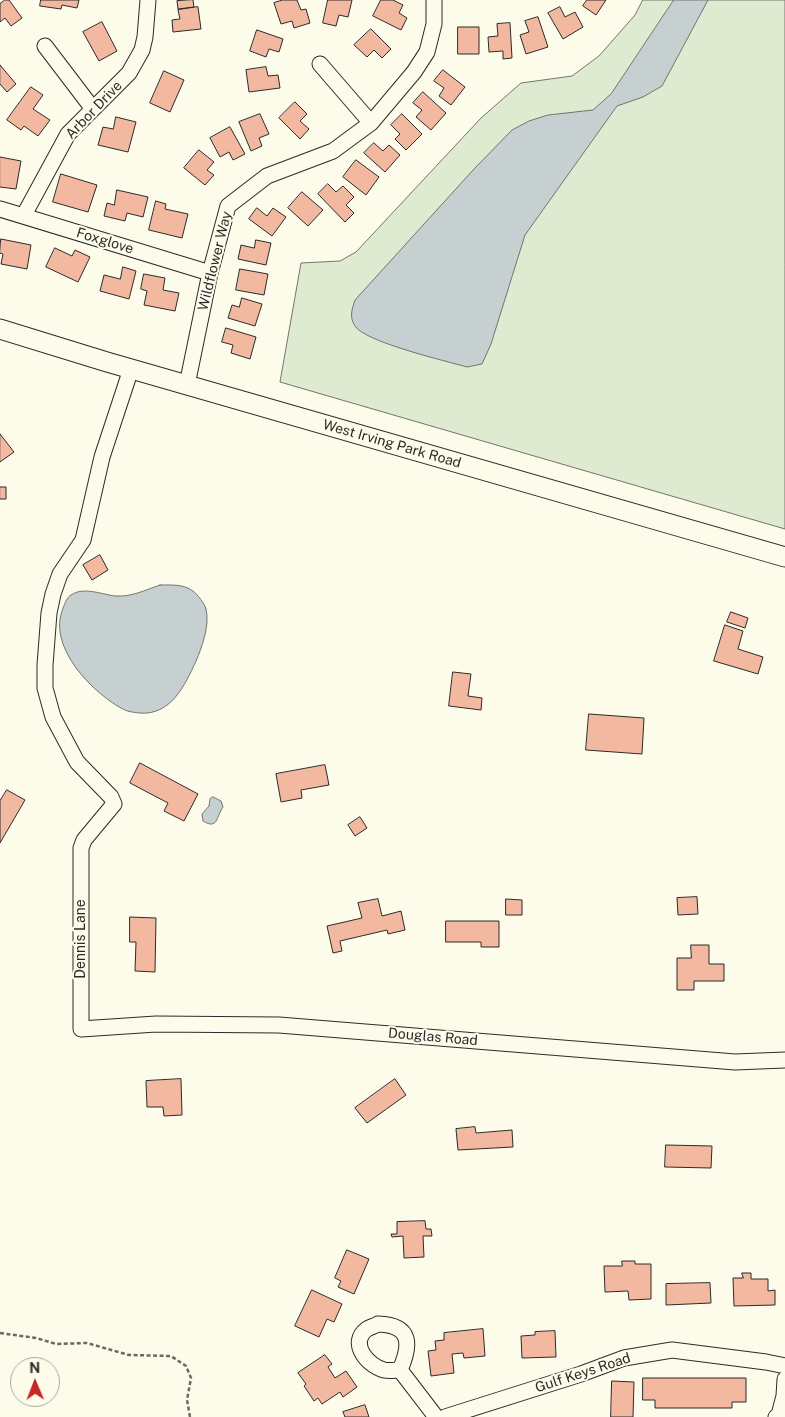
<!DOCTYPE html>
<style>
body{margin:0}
#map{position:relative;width:785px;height:1417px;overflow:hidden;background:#fdfbea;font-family:"Public Sans",sans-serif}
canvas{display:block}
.north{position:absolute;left:10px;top:1357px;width:50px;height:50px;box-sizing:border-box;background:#fdfbea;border:1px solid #a9a89e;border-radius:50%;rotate:359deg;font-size:14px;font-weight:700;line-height:20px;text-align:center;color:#2b2b2b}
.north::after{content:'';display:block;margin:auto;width:18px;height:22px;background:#c62828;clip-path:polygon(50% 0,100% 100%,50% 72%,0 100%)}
</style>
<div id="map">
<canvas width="785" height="1417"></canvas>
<div class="north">N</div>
</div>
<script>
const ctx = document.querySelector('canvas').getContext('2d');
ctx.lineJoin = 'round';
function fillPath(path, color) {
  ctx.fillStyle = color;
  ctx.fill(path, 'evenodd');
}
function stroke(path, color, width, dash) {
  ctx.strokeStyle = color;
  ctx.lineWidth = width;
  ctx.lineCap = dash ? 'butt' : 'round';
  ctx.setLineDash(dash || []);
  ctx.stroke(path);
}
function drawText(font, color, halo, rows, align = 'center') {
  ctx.font = font + ' "Public Sans",sans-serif';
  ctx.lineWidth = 4;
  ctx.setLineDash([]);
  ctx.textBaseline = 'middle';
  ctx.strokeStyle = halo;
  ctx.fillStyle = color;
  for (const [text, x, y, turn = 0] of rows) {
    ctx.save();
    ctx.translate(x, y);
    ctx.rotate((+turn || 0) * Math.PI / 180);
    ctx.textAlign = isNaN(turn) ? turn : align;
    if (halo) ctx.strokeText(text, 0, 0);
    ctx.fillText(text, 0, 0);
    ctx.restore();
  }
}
const green = new Path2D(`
 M643 0H785V529L280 382 301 263 340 261 356 252 481 118 521 83 572 76 599 56 635 15Z`);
const water = new Path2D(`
 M674 0H708L662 86 643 97 617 106 525 235 491 344 482 364 467 367C446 361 365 342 355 326 349 317 352 309 355 300L474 169 512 130 529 121 548 115 593 110 611 94Z
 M160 585C172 585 183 584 193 591 197 594 205 604 206 609 210 625 202 647 196 661 185 685 171 716 139 713 133 712 127 712 121 708 92 692 49 648 62 611 64 606 66 598 71 595 84 586 103 595 116 596 132 597 145 590 160 585Z
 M213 797 221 801 223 807C216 817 218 830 203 821L202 814 209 806 210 799Z`);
const building = new Path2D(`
 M5 0H9L22 18 11 26 5 18 0 22V4Z
 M41 0H79L77 8 62 5 61 9 40 6Z
 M193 0 194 7 178 9 177 1Z
 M283 0H297L301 10 306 9 310 23 294 28 292 21 281 24 274 3Z
 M328 0H352L348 17 339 15 336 26 323 23Z
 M381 0H393L403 5 399 13 407 18 401 30 373 16Z
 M587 0H606L596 15 583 6Z
 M198 7 201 29 173 32 172 20 180 19 178 10Z
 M560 7 565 17 575 12 583 27 563 39 548 13Z
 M538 17 548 47 526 54 520 35 529 32 525 21Z
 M102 22 117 51 99 61 83 32Z
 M510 23 512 58 503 59V51L489 52 488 37 498 36 497 24Z
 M458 27H479V54H458Z
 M371 29 391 49 382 58 374 50 367 57 354 45Z
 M257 30 283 39 279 52 269 49 266 57 250 51Z
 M0 65 16 84 7 92 0 84Z
 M266 67 268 76 278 75 280 88 249 92 246 70Z
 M443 70 465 87 451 105 439 96 444 88 434 81Z
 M164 71 184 80 170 112 150 103Z
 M31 87 43 95 33 109 50 120 38 136 24 126 21 130 7 120Z
 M423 92 446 113 431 130 416 117 422 110 413 103Z
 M295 102 307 114 300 121 309 129 300 139 279 118Z
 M260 114 269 134 259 138 262 146 251 151 239 122Z
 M402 114 422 134 406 150 395 139 400 134 391 125Z
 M116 117 136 122 128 152 98 145 103 127 113 129Z
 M230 127 245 154 233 160 229 152 220 157 210 138Z
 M374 143 383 151 389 145 400 155 385 172 364 153Z
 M199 150 214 162 207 170 214 175 205 185 184 168Z
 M0 157 21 161 16 189 0 187Z
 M356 160 379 177 366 195 343 177Z
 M61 174 97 185 88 212 53 202Z
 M328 184 336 192 343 186 354 197 346 205 354 213 345 222 318 194Z
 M117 190 148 197 143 217 127 213 125 221 104 216 107 203 114 205Z
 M302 192 323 210 308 226 288 208Z
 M156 201 166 204 165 209 188 214 182 238 149 230Z
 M257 208 267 216 273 208 286 217 272 236 249 219Z
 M1 239 31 245 27 269 1 264 3 254 0 253Z
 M256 240 271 243 266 265 238 259 241 245 254 248Z
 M55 248 72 256 75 250 90 257 78 282 46 267Z
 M123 267 136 271 129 299 100 291 104 275 120 279Z
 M240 269 268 274 264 295 236 290Z
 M144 274 165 278 163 290 179 293 175 311 144 305 147 291 141 289Z
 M242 298 262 304 255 326 228 318 232 305 239 307Z
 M226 328 256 337 250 359 231 353 233 345 222 342Z
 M0 434 14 452 0 462Z
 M0 487H6V499H0Z
 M100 555 108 570 92 580 83 565Z
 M731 612 748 618 745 628 727 622Z
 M725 625 743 631 738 649 763 657 758 674 714 661Z
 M453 672 471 674 468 696 482 698 481 710 449 706Z
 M589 714 644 718 642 754 586 750Z
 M140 763 198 794 184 821 164 811 168 803 130 783Z
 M325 765 329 785 301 790 302 798 281 802 276 774Z
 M7 790 25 800 0 843V801Z
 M360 817 367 828 355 836 348 825Z
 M697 897 698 914 678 915 677 898Z
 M378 899 382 916 401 911 405 930 388 934 387 930 340 941 342 951 333 953 327 926 362 918 358 903Z
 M506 899 522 900V915H506Z
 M130 917 156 918 155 972 135 971 136 942H130Z
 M446 921H499V947H481V942H446Z
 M691 945H709V964H724V981H694V990H677V958H691Z
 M181 1079 182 1115 164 1116 163 1107H147L146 1081Z
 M395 1079 406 1095 367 1123 355 1108Z
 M475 1127 476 1133 512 1130 513 1147 458 1150 456 1129Z
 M666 1145 712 1146 711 1168 665 1167Z
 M425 1221 426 1229H431L432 1236H423L424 1257 404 1258 403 1236 392 1237 391 1234H397V1222Z
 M347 1250 369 1259 354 1294 338 1287 341 1281 335 1278Z
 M622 1261H635V1264H651V1299L629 1300 628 1291 605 1292 604 1266H622Z
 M742 1273H751V1279H768V1291L775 1290V1305L734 1306 733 1278H743Z
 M710 1283 711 1303 666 1305V1284Z
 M312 1290 342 1304 334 1322 327 1319 319 1337 295 1326Z
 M483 1329 485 1356 464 1358 463 1353 452 1354 454 1373 431 1376 428 1351 436 1350 435 1341 444 1340V1333Z
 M555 1331 556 1357 522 1358 521 1336 535 1335V1332Z
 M325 1355 332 1364 328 1367 335 1378 346 1371 357 1387 343 1397 340 1392 322 1404 318 1398 314 1401 304 1386 306 1384 298 1373Z
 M643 1378H746V1402H732V1408H655V1400H643Z
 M612 1381 634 1382 633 1417H611Z
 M365 1405 369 1417H345L343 1412Z`);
const path = new Path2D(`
 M0 1333 36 1338 56 1344 87 1343 129 1355 171 1356 186 1366 191 1378 187 1400 190 1417`);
const minor = new Path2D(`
 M45 46 93 109
 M320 64 371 123
 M0 209 210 273
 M24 215 68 134 129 73 142 50 145 37 148 0
 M131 369 102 457 83 540 60 574 53 594 49 613 45 665V688L53 717 77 762 111 797 114 804 84 840 81 848V1029L156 1024 279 1025 735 1062 785 1060
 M187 385 210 273 228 206 267 176 333 151 371 123 414 72 427 52 434 24V0
 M378 1324C412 1325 411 1345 400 1370 395 1370 389 1371 384 1370 368 1366 348 1343 367 1329 370 1327 375 1326 378 1324Z
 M400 1370 436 1417
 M445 1417 581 1374 624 1358 672 1350 766 1362 785 1366
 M776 1417 779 1415 784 1396 785 1379`);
const major = new Path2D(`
 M0 329 107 362 785 557`);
const streetNames = [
 ["Arbor Drive",94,110,-46],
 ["Foxglove",105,241,17],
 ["Wildflower Way",215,261,-76],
 ["West Irving Park Road",392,444,16],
 ["Dennis Lane",81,939,-90],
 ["Douglas Road",433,1037,5],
 ["Gulf Keys Road",583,1373,-18]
];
fillPath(green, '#deebd1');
stroke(green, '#74746e', 1);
fillPath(water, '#c7d0d0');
stroke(water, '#74746e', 1);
fillPath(building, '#f2b8a0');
stroke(building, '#2b2b2b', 1);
stroke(minor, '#2b2b2b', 17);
stroke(major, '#2b2b2b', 21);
stroke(path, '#6a6964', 2.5, [4, 2.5]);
stroke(minor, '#fdfbea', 15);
stroke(major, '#fdfbea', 19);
drawText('14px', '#2b2b2b', '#fdfbea', streetNames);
</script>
